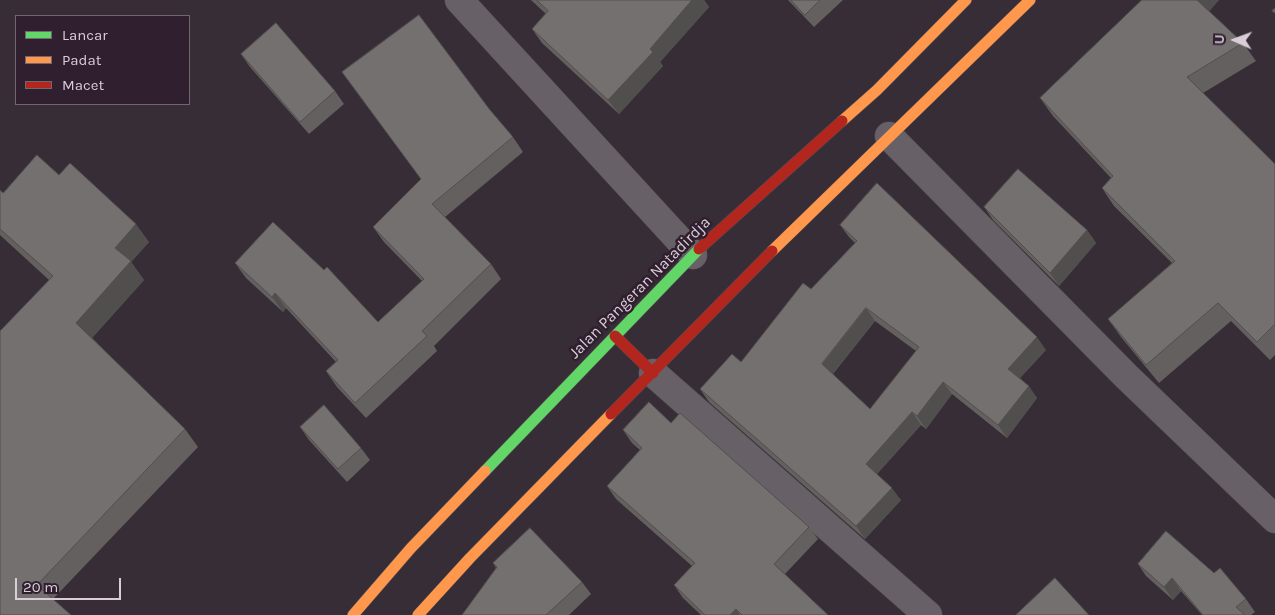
<!DOCTYPE html>
<style>
body{margin:0}
#map{position:relative;width:1275px;height:615px;overflow:hidden;background:#362d36;font-family:Karla,sans-serif}
canvas{display:block}
.legend{position:absolute;left:15px;top:15px;width:175px;height:90px;box-sizing:border-box;background:#301f2f;border:1px solid #746573;margin:0;padding:6px 9px;list-style:none;font-size:15px;color:#d9ced8}
.legend li{display:flex;align-items:center;gap:10px;height:25px}
.legend b{width:25px;border:1px solid #746573}
.north{position:absolute;left:1210px;top:15px;width:50px;height:50px;-webkit-text-stroke:4px #301f2f;paint-order:stroke;rotate:272deg;font-size:14px;font-weight:700;line-height:20px;text-align:center;color:#d9ced8}
.north::after{content:'';display:block;margin:auto;width:18px;height:22px;background:#d9ced8;clip-path:polygon(50% 0,100% 100%,50% 72%,0 100%)}
.scale{position:absolute;left:15px;top:578px;width:106px;height:22px;box-sizing:border-box;border:2px solid #d9ced8;border-top:0;padding-left:6px;font-size:15px;line-height:18px;white-space:nowrap;color:#d9ced8;-webkit-text-stroke:4px #301f2f;paint-order:stroke}
</style>
<div id="map">
<canvas width="1275" height="615"></canvas>
<ul class="legend">
<li><b style="height:6px;background:#63d668"></b>Lancar</li>
<li><b style="height:6px;background:#ff974d"></b>Padat</li>
<li><b style="height:6px;background:#b3261e"></b>Macet</li>
</ul>
<div class="north">U</div>
<div class="scale">20 m</div>
</div>
<script>
const ctx = document.querySelector('canvas').getContext('2d');
ctx.lineJoin = 'round';
function stroke(path, color, width, dash) {
  ctx.strokeStyle = color;
  ctx.lineWidth = width;
  ctx.lineCap = dash ? 'butt' : 'round';
  ctx.setLineDash(dash || []);
  ctx.stroke(path);
}
function fillPath(path, color) {
  ctx.fillStyle = color;
  ctx.fill(path, 'evenodd');
}
function drawText(font, color, halo, rows, align = 'center') {
  ctx.font = font + ' Karla,sans-serif';
  ctx.lineWidth = 5;
  ctx.setLineDash([]);
  ctx.textBaseline = 'middle';
  ctx.strokeStyle = halo;
  ctx.fillStyle = color;
  for (const [text, x, y, turn = 0] of rows) {
    ctx.save();
    ctx.translate(x, y);
    ctx.rotate((+turn || 0) * Math.PI / 180);
    ctx.textAlign = isNaN(turn) ? turn : align;
    if (halo) ctx.strokeText(text, 0, 0);
    ctx.fillText(text, 0, 0);
    ctx.restore();
  }
}
const street = new Path2D(`
 M459 0 693 255
 M889 136 1126 376 1275 519
 M653 373 928 615`);
const fast = new Path2D(`
 M485 471 699 249`);
const slow = new Path2D(`
 M842 121 877 90 966 0
 M772 251 1030 0
 M353 615 411 548 485 471
 M418 615 470 558 611 414`);
const jam = new Path2D(`
 M699 249 842 121
 M615 336 653 373
 M611 414 772 251`);
const wall = new Path2D(`
 M531 0H704L709 7 660 62 663 66 619 114 542 43 532 29 546 14Z
 M788 0H843L814 27Z
 M1142 0H1219L1209 11 1243 43 1256 61 1203 93 1275 164V355L1270 360 1231 321 1159 383 1121 337 1108 319 1172 263 1114 206 1102 188 1111 178 1053 116 1040 98Z
 M241 54 335 91 344 104 309 134 250 67Z
 M342 72 490 110 513 137 523 152 445 217 491 264 501 279 434 346 437 351 366 418 337 387 326 371 336 362 286 308 283 312 246 278 235 263 378 322 422 281 384 242 373 227 421 179Z
 M59 175 149 242 131 262 144 280 92 338 185 429 198 447 53 599 0 615 49 280 0 235V190L3 193Z
 M984 207 1087 230 1096 243 1059 286 993 220Z
 M840 225 1046 350 1020 378 1037 398 1007 438 952 394 926 429 921 425 877 474 901 500 865 539 709 402 700 389 741 362 855 243 849 237ZM875 321 916 351 870 409 833 374Z
 M671 423 809 527 818 539 785 574 828 615H701L683 598 674 585 692 566 616 499 607 486 640 450 632 443 623 430Z
 M300 427 361 448 370 460 347 482 309 440Z
 M493 563 582 582 591 594 569 615H462L496 568Z
 M1138 564 1214 573 1246 599 1255 612 1251 615H1202L1181 591 1173 600 1146 576Z`);
const shadedWall = new Path2D(`
 M692 0H704L709 7 660 62 663 66 619 114 608 100 650 49Z
 M1196 0H1219L1206 15Z
 M136 224 149 242 131 262 144 280 89 341 76 323 115 248Z
 M1087 230 1096 243 1059 286 1050 273Z
 M275 293 286 308 283 312 272 297Z
 M866 308 875 321 831 376 822 364Z
 M1037 337 1046 350 1016 382 1008 369Z
 M943 382 952 394 926 429 917 416Z
 M1029 386 1037 398 1007 438 998 425Z
 M912 412 921 425 875 476 866 464Z
 M892 488 901 500 865 539 856 526Z
 M1172 578 1181 591 1173 600 1164 587Z
 M736 609 740 615H730Z`);
const building = new Path2D(`
 M537 0H692L650 49 653 52 608 100 532 29 548 11Z
 M791 0H820L805 15Z
 M1142 0H1197L1243 43 1187 77 1275 164V324L1257 342 1218 303 1146 365 1108 319 1175 261 1102 188 1113 176 1040 98Z
 M1275 8V13L1272 11Z
 M419 15 490 110 513 137 432 204 491 264 422 331 427 336 355 403 326 371 338 360 275 293 272 297 235 263 273 222 324 270 327 267 378 322 424 279 373 227 421 179 342 72Z
 M276 23 335 91 300 122 241 54Z
 M37 155 59 175 70 163 136 224 115 248 131 261 76 323 185 429 37 585 71 615H0V331L53 276 0 229V190L3 193Z
 M1018 169 1087 230 1050 273 984 207Z
 M877 183 1037 337 1008 369 1029 386 998 425 943 382 917 416 912 412 866 464 892 488 856 526 700 389 732 354 741 362 803 283 811 289 857 241 840 225ZM866 308 919 347 870 409 822 364Z
 M649 402 671 423 680 413 809 527 774 564 828 615H742L736 609 730 615H705L674 585 695 563 607 486 642 448 623 430Z
 M324 405 361 448 338 469 300 427Z
 M530 528 582 582 546 615H462L497 567 493 563Z
 M1166 531 1214 573 1220 568 1246 599 1236 607 1245 615H1203L1172 578 1164 587 1138 564Z
 M1055 578 1089 615H1016Z`);
const streetNames = [
 ["Jalan Pangeran Natadirdja",640,288,-45]
];
stroke(street, '#524a51', 29);
stroke(fast, '#524a51', 12);
stroke(slow, '#524a51', 12);
stroke(jam, '#524a51', 12);
stroke(street, '#676066', 28);
stroke(fast, '#63d668', 11);
stroke(slow, '#ff974d', 11);
stroke(jam, '#b3261e', 11);
fillPath(wall, '#64605f');
fillPath(shadedWall, '#514e4e');
fillPath(building, '#74706f');
stroke(building, '#514e4e', 1);
drawText('16px', '#d9ced8', '#301f2f', streetNames);
</script>
